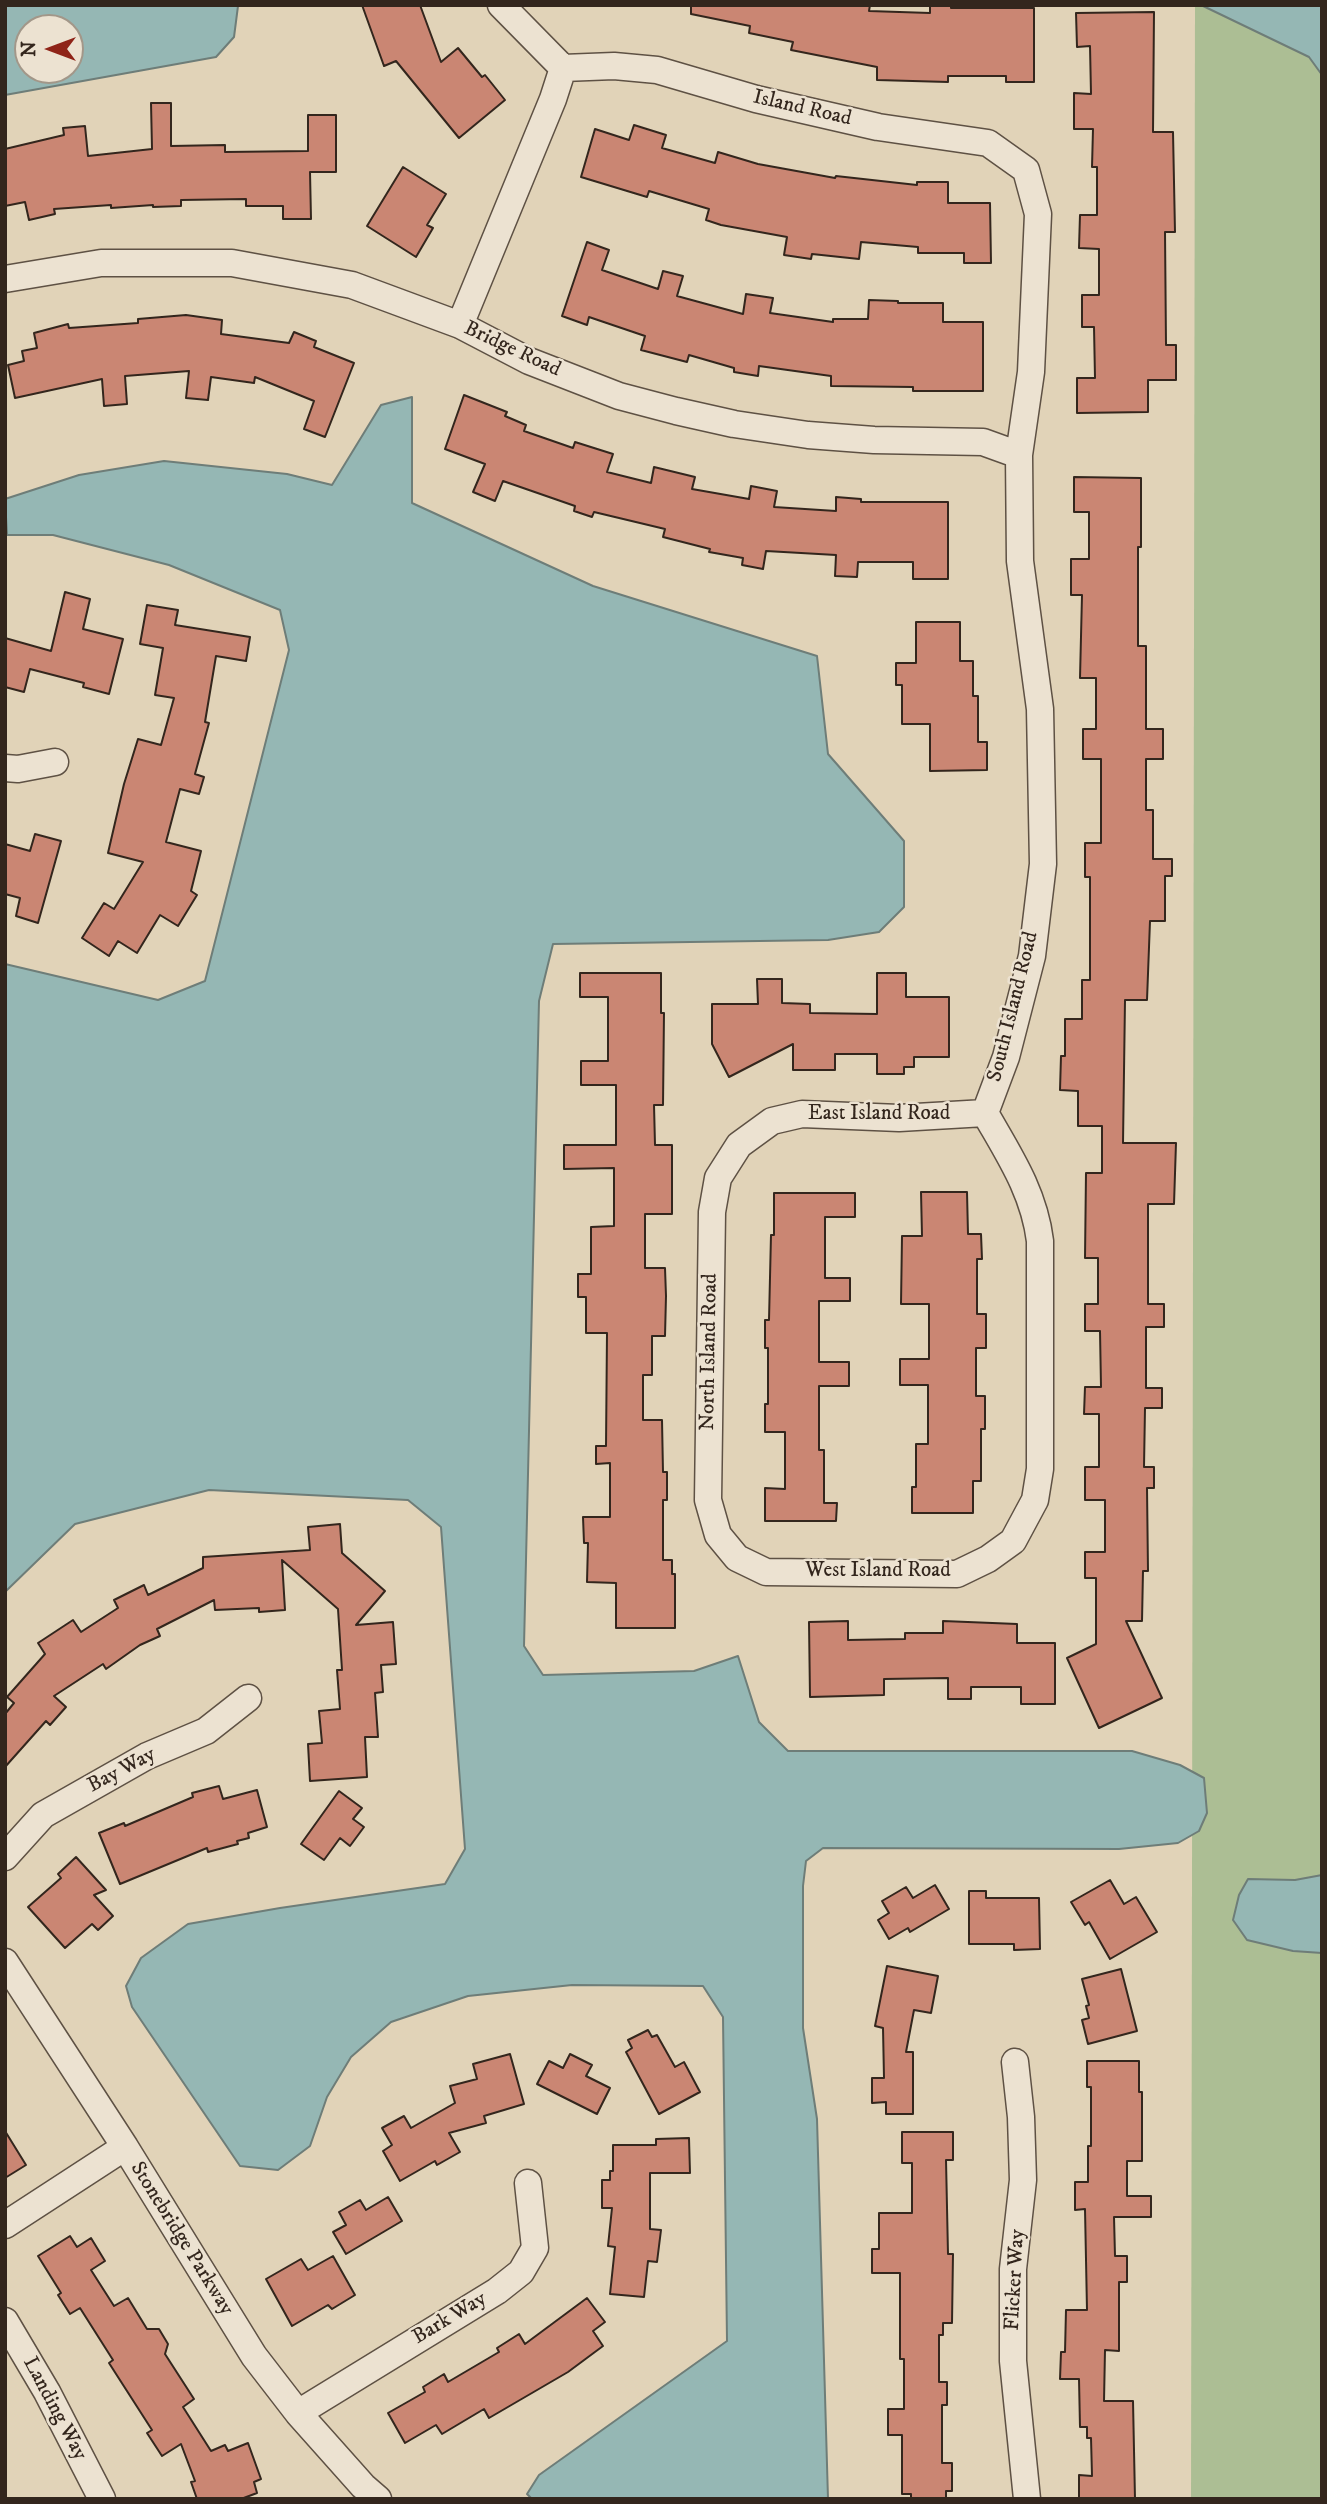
<!DOCTYPE html>
<style>
body{margin:0}
#map{position:relative;width:1327px;height:2504px;overflow:hidden;background:#e1d3b8;font-family:"IM FELL DW Pica",serif}
canvas{display:block}
.frame{position:absolute;inset:0;border:7px solid #33261d;pointer-events:none}
.north{position:absolute;left:14px;top:14px;width:70px;height:70px;box-sizing:border-box;background:#ece2d1;border:2px solid #a29789;border-radius:50%;rotate:270deg;font-size:19px;font-weight:700;line-height:28px;text-align:center;color:#33261d}
.north::after{content:'';display:block;margin:auto;width:24px;height:32px;background:#8f2418;clip-path:polygon(50% 0,100% 100%,50% 72%,0 100%)}
</style>
<div id="map">
<canvas width="1327" height="2504"></canvas>
<div class="frame"></div>
<div class="north">N</div>
</div>
<script>
const ctx = document.querySelector('canvas').getContext('2d');
ctx.lineJoin = 'round';
function fillPath(path, color) {
  ctx.fillStyle = color;
  ctx.fill(path, 'evenodd');
}
function stroke(path, color, width, dash) {
  ctx.strokeStyle = color;
  ctx.lineWidth = width;
  ctx.lineCap = dash ? 'butt' : 'round';
  ctx.setLineDash(dash || []);
  ctx.stroke(path);
}
function drawText(font, color, halo, rows, align = 'center') {
  ctx.font = font + ' "IM FELL DW Pica",serif';
  ctx.lineWidth = 5;
  ctx.setLineDash([]);
  ctx.textBaseline = 'middle';
  ctx.strokeStyle = halo;
  ctx.fillStyle = color;
  for (const [text, x, y, turn = 0] of rows) {
    ctx.save();
    ctx.translate(x, y);
    ctx.rotate((+turn || 0) * Math.PI / 180);
    ctx.textAlign = isNaN(turn) ? turn : align;
    if (halo) ctx.strokeText(text, 0, 0);
    ctx.fillText(text, 0, 0);
    ctx.restore();
  }
}
const green = new Path2D(`
 M1195 5H1322V2499H1191Z`);
const water = new Path2D(`
 M5 5H238V6L234 37 216 57 5 95ZM28 28H70V70H28Z
 M1201 5H1322V75L1309 57Z
 M412 397V503L593 586 817 656 828 754 904 841V907L879 932 828 940 553 944 539 1001 524 1646 543 1675 694 1671 738 1656 759 1722 788 1751H1132L1180 1765 1204 1778 1207 1813 1199 1831 1178 1843 1119 1849 823 1848 806 1861 803 1886V2028L817 2119 828 2499H532L527 2494 539 2475 727 2341 723 2017 703 1986 572 1985 468 1996 391 2022 351 2057 327 2097 310 2146 278 2170 240 2166 132 2007 126 1986 141 1958 188 1924 280 1908 445 1884 465 1849 441 1527 408 1500 209 1490 75 1524 5 1592V964L158 1000 205 981 289 650 280 610 169 565 53 535H7L5 499 79 475 164 461 287 474 332 485 381 405Z
 M1322 1875V1953L1293 1951 1247 1940 1233 1920 1239 1895 1248 1879 1295 1880Z`);
const building = new Path2D(`
 M362 5H420L441 62 458 48 482 77 485 75 505 100 459 138 396 61 384 66Z
 M691 5H870L869 11 930 13V5H951V8H1034V82H1006V76H948V82L877 80V67L791 50 793 42 749 33 750 26 691 14Z
 M1154 12 1153 132H1173L1175 232H1165L1166 345H1176V380H1148V412L1077 413V378H1095L1094 327H1082V295H1099V249L1079 248 1080 215H1097V167H1092L1093 129H1074V93L1091 94 1090 46 1077 47 1076 13Z
 M151 103H171V146L225 145V152L308 151V115H336V172H310L311 219H283V206H246V199L181 200V206L153 207V205L111 208V205L54 209 55 214 29 220 25 202 5 206V149L64 135 63 128 85 126 88 156 152 149Z
 M634 125 666 135 662 148 715 163 718 152 758 164 835 178 836 176 917 185V182H948V203H990L991 263H964V253H918V247L861 242 859 259 812 254 811 259 784 255 787 237 721 225 706 220 709 209 649 191 647 197 581 177 595 129 629 140Z
 M403 167 446 194 427 225 433 228 416 257 367 226Z
 M587 242 609 250 602 270 658 289 663 271 683 276 677 296 743 314 746 294 773 298 770 313 833 322V319H868L869 300 898 301V303H943V322H983V391H913V387L831 386V376L759 366 758 376 734 372V368L689 355 687 362 641 350 645 336 589 317 587 325 562 316Z
 M186 315 222 320 221 334 289 343 294 332 316 341 314 347 354 363 325 437 304 429 314 401 255 377 254 383 211 377 208 400 186 398 189 371 125 376 127 404 104 406 102 379 15 398 8 365 24 361 22 351 37 348 34 333 68 324 69 328 138 323V319Z
 M464 395 507 412 505 416 526 425 524 431 573 448 575 442 613 454 607 472 651 483 654 467 695 477 692 489 749 499 751 486 777 491 774 507 836 511V497L861 499V502H948V579H913V562H858L857 577 835 576 836 555 766 551 763 569 742 565 743 558 709 552 710 549 663 537 665 529 594 512 592 517 574 511 575 506 503 481 495 501 473 492 485 464 445 449Z
 M1074 477 1141 478V547H1138V646H1146V729H1163V759H1146V810H1153V859H1172V876H1165V921H1150L1147 1000H1125L1123 1143H1176L1174 1204H1148V1304H1164V1327H1146V1388H1162V1408H1145L1144 1467H1154V1488H1147L1148 1571H1143L1142 1621H1126L1162 1698 1099 1728 1067 1658 1096 1644V1578H1085V1552H1105V1500H1085V1467H1099V1414H1084L1085 1387H1101L1100 1331H1085V1304H1098V1258H1085L1086 1173H1102V1126H1078V1091L1060 1090 1061 1056H1065V1019H1082V980H1090V877H1085V843H1101V759H1083V729H1096V678H1080L1082 595H1071V559H1089V512H1074Z
 M65 592 90 599 83 629 123 639 109 694 83 687 84 683 30 669 24 692 5 687V638L51 651Z
 M147 605 178 610 175 625 250 637 246 661 216 656 205 722 209 723 195 774 204 777 199 794 180 789 166 842 201 851 191 891 197 895 178 926 160 915 137 953 118 941 109 956 82 938 104 903 114 909 143 862 108 853 124 784 138 739 161 745 174 698 155 695 163 648 140 644Z
 M916 622H960V661H973V696H978V742H987V770L930 771V724H902V685H896V663H916Z
 M35 834 61 841 38 923 16 916 20 898 5 894V844L30 851Z
 M580 973H661V1013H664L663 1105H654L655 1145H672V1214H645V1268H665L666 1296 665 1336H652V1375H643V1420H662L663 1472H667V1500H663V1560H672V1574H675V1628H616V1583L587 1582 588 1543H584L583 1517H610V1463L596 1464V1446H606L607 1333H586V1297H578V1274H591V1227L614 1226V1168L564 1169V1145H616V1085H581V1061H608V997H580Z
 M877 973H906V997H949V1057H914V1067H904V1074H877V1054H835V1070H793V1044L729 1077 712 1044V1004H758L757 979H782V1003L810 1004V1013L877 1014Z
 M921 1192H967L968 1234H981L982 1259H977V1314H986V1348H976V1396H985V1429H981V1481H973V1513H912V1487H916V1444H928V1385H900V1359H929V1304H901L902 1236H922Z
 M774 1193H855V1217H825V1278H850V1301H819V1362H849V1386H819V1450H824V1503H837L836 1521H765V1488L785 1489V1432H765V1404H768V1348H765V1320H769L771 1235H774Z
 M340 1524 342 1553 385 1591 356 1625 393 1622 396 1664 381 1665 383 1692 375 1693 378 1737H365L367 1777 310 1781 308 1744 322 1743 319 1711 340 1709 337 1670H342L338 1609 282 1560 285 1610 259 1612V1608L215 1610 214 1600 157 1629 160 1636 140 1645 106 1669 103 1664 54 1696 66 1707 50 1725 46 1721 5 1767V1714L14 1703 7 1697 45 1654 38 1643 73 1620 81 1632 118 1608 114 1600 144 1585 148 1595 203 1568V1557L310 1550 308 1527Z
 M848 1621V1640L905 1639V1633H943V1621L1017 1624V1643H1055V1704H1021V1687H971V1699H948V1678L884 1679V1695L810 1697 809 1622Z
 M219 1786 223 1799 257 1790 267 1827 248 1833 249 1838 237 1841 238 1844 208 1852 207 1848 120 1884 99 1833 124 1823 125 1826 193 1797 192 1793Z
 M339 1791 362 1808 353 1819 364 1827 350 1846 340 1838 324 1860 301 1844Z
 M76 1857 106 1890 94 1895 113 1916 98 1930 92 1924 65 1948 28 1907 61 1878 58 1874Z
 M1110 1880 1124 1904 1136 1897 1157 1932 1110 1959 1089 1922 1085 1925 1071 1902Z
 M935 1885 949 1909 910 1932 908 1928 889 1939 878 1920 889 1913 882 1901 906 1887 913 1898Z
 M969 1891H986V1898H1039L1040 1949 1014 1950V1944H969Z
 M887 1966 938 1976 931 2013 914 2010 906 2052H913V2114H886V2102L872 2103V2078H884L883 2028 875 2026Z
 M1121 1969 1137 2031 1088 2044 1082 2020 1089 2018 1086 2006 1089 2005 1082 1979Z
 M648 2030 652 2037 657 2035 675 2067 684 2062 700 2092 659 2114 626 2052 632 2048 628 2040Z
 M510 2054 524 2104 484 2116 486 2123 449 2133 460 2152 437 2165 435 2161 400 2181 383 2151 392 2145 382 2128 404 2116 411 2128 455 2103 450 2086 477 2079 473 2064Z
 M570 2054 592 2065 586 2076 610 2088 597 2114 537 2084 549 2061 563 2068Z
 M1087 2061H1139V2092H1142V2161H1127V2196H1151V2217H1114L1115 2256H1127V2282H1119V2351L1105 2350 1104 2401H1133L1135 2499H1079V2475L1092 2476 1091 2438H1087V2427H1080L1079 2379H1060L1061 2352H1065L1066 2310H1087L1085 2209 1075 2210V2182H1088V2146H1091V2087H1087Z
 M5 2131 26 2165 5 2178Z
 M902 2132H953V2160H946L948 2254H953L952 2323H943V2335H939V2382H947V2405H942V2463H952V2491H946V2499H911V2494H902V2435H888V2409H904V2359H900V2273H872V2249H879V2213H912V2163H902Z
 M689 2138 690 2173H650V2229L661 2230 657 2262 648 2261 644 2297 610 2294 615 2247 608 2246 612 2208H602V2180H610V2171H613V2145H656V2139Z
 M388 2197 402 2221 346 2254 333 2232 346 2225 339 2212 360 2200 366 2210Z
 M70 2236 77 2247 91 2238 105 2261 91 2270 114 2306 128 2298 147 2329H159L168 2344 165 2354 194 2399 183 2407 211 2451 225 2445 228 2451 248 2443 261 2479 254 2482 257 2493 241 2499H197L191 2482 195 2481 181 2444 162 2456 147 2433 152 2430 109 2363 113 2360 80 2308 70 2314 58 2295 61 2293 38 2256Z
 M333 2256 355 2295 332 2309 328 2305 292 2326 266 2279 301 2259 308 2270Z
 M587 2298 605 2322 593 2331 603 2346 568 2372 489 2418 484 2409 442 2434 436 2425 405 2443 388 2413 425 2392 423 2387 444 2374 448 2382 499 2352 497 2348 519 2334 525 2344Z`);
const minor = new Path2D(`
 M501 5 563 68
 M563 68 614 66 657 70 756 99 878 127 988 143 1026 170 1038 214 1031 372 1019 455 1020 561 1040 709 1043 864 1032 956 1006 1057 985 1113
 M5 279 101 263H232L352 285 460 325 529 361 619 396 676 411 734 424 808 435 874 440 983 442 1019 455
 M460 325 553 99 563 68
 M5 768 18 769 55 762
 M985 1113C1009 1155 1034 1192 1040 1241V1469L1035 1500 1013 1541 988 1559 957 1574 766 1572 737 1558 718 1535 708 1500 712 1212 718 1178 739 1145 772 1121 802 1114 899 1118Z
 M5 1857 43 1815 147 1756 206 1731 248 1698
 M5 1962 125 2147 254 2356 298 2413 363 2486 378 2499
 M1015 2062 1021 2117 1023 2180 1013 2269V2361L1027 2499
 M5 2225 125 2147
 M5 2321 47 2392 102 2499
 M298 2413 497 2291 521 2272 535 2248 528 2183`);
const streetNames = [
 ["Island Road",802,109,13],
 ["Bridge Road",512,350,25],
 ["South Island Road",1014,1007,-76],
 ["East Island Road",879,1115],
 ["North Island Road",710,1352,-89],
 ["West Island Road",878,1572],
 ["Bay Way",122,1771,-28],
 ["Stonebridge Parkway",181,2239,58],
 ["Flicker Way",1016,2280,-87],
 ["Bark Way",450,2319,-31],
 ["Landing Way",54,2409,62]
];
fillPath(green, '#acbe94');
fillPath(water, '#95b7b4');
stroke(water, '#6e7d78', 2);
fillPath(building, '#ca8673');
stroke(building, '#33261d', 2);
stroke(minor, '#5e5144', 29);
stroke(minor, '#ece2d1', 26);
drawText('21px', '#33261d', '#ece2d1', streetNames);
</script>
